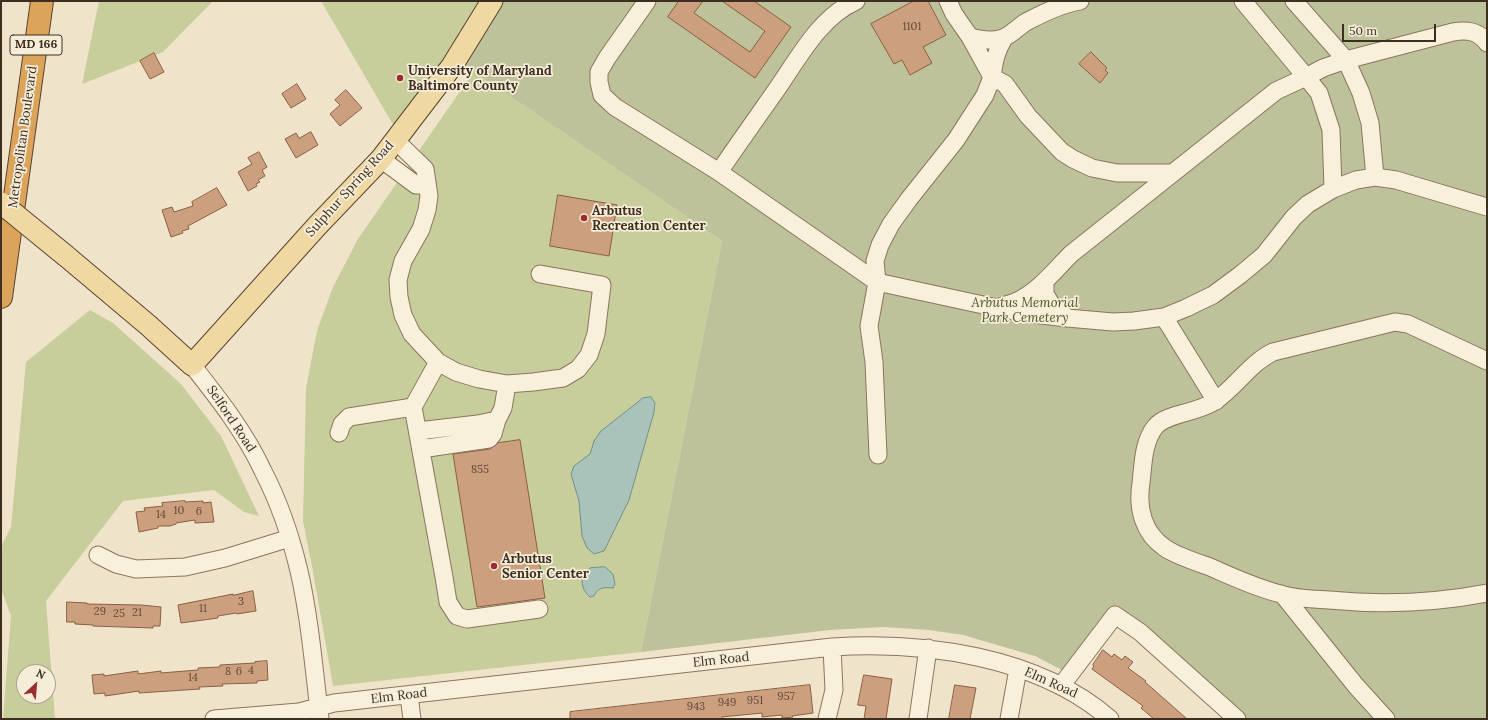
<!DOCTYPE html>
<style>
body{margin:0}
#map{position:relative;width:1488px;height:720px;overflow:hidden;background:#efe3c9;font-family:Lora,serif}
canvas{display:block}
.frame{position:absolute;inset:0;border:2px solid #3c2e21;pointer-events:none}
.north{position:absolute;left:16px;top:664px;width:40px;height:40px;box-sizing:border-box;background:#f6edd8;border:1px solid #aca18f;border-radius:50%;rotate:26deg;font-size:11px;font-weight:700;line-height:16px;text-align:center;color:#3c2e21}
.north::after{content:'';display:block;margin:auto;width:14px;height:18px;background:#9a2d2e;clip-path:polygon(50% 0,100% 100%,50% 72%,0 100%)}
.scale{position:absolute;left:1342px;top:24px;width:94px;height:18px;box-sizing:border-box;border:2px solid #3c2e21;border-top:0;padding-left:5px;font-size:12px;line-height:14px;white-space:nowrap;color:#3c2e21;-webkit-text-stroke:3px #f6edd8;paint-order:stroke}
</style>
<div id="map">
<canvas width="1488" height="720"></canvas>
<div class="frame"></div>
<div class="north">N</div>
<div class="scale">50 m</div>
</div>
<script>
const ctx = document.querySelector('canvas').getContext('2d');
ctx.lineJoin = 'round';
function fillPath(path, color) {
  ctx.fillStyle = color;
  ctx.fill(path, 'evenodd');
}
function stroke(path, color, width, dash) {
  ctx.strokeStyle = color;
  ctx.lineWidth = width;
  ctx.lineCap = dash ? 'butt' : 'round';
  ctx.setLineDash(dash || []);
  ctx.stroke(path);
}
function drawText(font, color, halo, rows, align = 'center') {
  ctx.font = font + ' Lora,serif';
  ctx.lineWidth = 3.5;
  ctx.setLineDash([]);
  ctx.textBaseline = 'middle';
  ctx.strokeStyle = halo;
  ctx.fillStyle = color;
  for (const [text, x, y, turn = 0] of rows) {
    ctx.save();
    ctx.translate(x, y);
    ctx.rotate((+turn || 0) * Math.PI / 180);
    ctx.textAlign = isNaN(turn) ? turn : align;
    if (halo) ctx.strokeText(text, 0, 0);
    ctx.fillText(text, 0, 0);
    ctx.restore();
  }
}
const green = new Path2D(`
 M99 1H213L163 52 82 84Z
 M321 1H484L452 53 395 128Z
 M474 71 722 241 641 652 333 686 312 566 303 521 306 388 317 331 333 287 358 239Z
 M90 310 113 323 181 384 221 436 259 516 244 512 214 490 123 501 46 601 55 719H3L11 616 1 589V547L11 527 26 362ZM24 672H48V696H24Z`);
const cemetery = new Path2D(`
 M501 1H1487V719H1244L1111 608 1066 672 1035 656 963 635 929 630 883 627 830 630 641 652 722 241 462 63Z`);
const water = new Path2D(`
 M651 397 655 403 654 412 629 500 604 551 594 554 587 548 582 536 579 501 571 474 574 466 590 454 594 441 601 431 643 398Z
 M605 567 613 574 615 584 613 588C604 587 598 587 594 596L590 597C583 591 582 586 582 577L590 568Z`);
const building = new Path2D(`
 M679 1H703L694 13 750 52 765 31 722 1H754L791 27 755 78 668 17Z
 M914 1H928L946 35 923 47 932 63 910 75 902 60 894 64 871 24Z
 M1091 52 1107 68 1105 70 1108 73 1100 83 1079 64Z
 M154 53 164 72 150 79 140 61Z
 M297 84 306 99 291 108 282 94Z
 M346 90 362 108 340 126 330 114 340 105 335 100Z
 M311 132 318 145 296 158 285 139 296 133 299 138Z
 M259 152 267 167 262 170 265 176 258 180 260 182 256 184 257 186 248 191 238 172 252 164 248 158Z
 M217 188 227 205 188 226 189 229 182 231 183 233 171 237 162 210 172 207 174 212 193 206 192 202Z
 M558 195 617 205 609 256 550 246Z
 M520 440 545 598 477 607 453 454 490 449 498 443Z
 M185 501V502L203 501V503L211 502 214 522 195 523V520L176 523V524L170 526H158V528L139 532 136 512 145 511 144 508 163 506 162 503Z
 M253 591 256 611 237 614 236 613 218 616V618L181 623 178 605 233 594V595Z
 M67 602 87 603V604L141 605 161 607 160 626H153V628L93 626V625L75 624V622H67Z
 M1103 650 1112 657 1114 654 1122 660 1125 656 1133 662 1128 668 1146 681 1145 682 1187 719H1154L1141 708 1143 706 1092 669 1094 666 1093 665Z
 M267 661 268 680 257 681V683L222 684 223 686 199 687 200 689 139 693V691L105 696V693L94 694 92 675 104 674V676L138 671V674L161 671V673L173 672 198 670V668L220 667V665L255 663V662Z
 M864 675 892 679 886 719H864L866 706 858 705Z
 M810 685 813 713 792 716 793 717 782 718V715L762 717V713L722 717 723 719H570V712Z
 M955 685 976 688 970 719H949Z`);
const minor = new Path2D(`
 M647 1 607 58 599 72V82L602 95 615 107 719 172 877 282 997 308C1003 306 1009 304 1015 302 1038 292 1054 271 1071 254L1276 91 1306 77 1243 1
 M1294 1 1346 60 1361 93 1370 123 1375 177
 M970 37C981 40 992 42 1003 38 1011 35 1018 27 1026 22 1043 13 1062 4 1080 1
 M1004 38C996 51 994 62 992 77L1005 84 1028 116 1062 152 1073 159 1092 168 1117 173H1173
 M395 140 425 169 429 196 427 210 421 229 403 261 398 280 399 297 403 315 412 334 438 362 456 372 479 379 507 384 533 382 563 378 578 369 589 355 596 334 602 285 540 274
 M381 159 416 185H427
 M719 172C738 144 758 116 777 89 799 57 820 17 856 1
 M1333 189 1331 130 1319 93 1306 77 1323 68 1346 60 1453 32C1466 30 1478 30 1487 43
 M1045 281V294L1051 304 1067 318 1113 322 1134 321 1164 317 1186 308 1213 295 1240 275 1264 255 1294 217 1308 204 1333 189 1356 180 1375 177 1396 180 1487 207
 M999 308 1024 313 1067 318
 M1164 317 1216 401
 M1487 361 1408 324 1395 322 1273 352C1250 363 1236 387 1215 401 1199 413 1166 413 1155 427 1143 442 1143 466 1141 483 1137 508 1143 533 1165 548 1177 556 1196 562 1210 567 1233 577 1256 588 1281 594 1296 599 1314 599 1329 600 1382 605 1435 603 1487 593
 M192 365C218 398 245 432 263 471 279 502 291 537 299 571 310 619 314 670 320 719
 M413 407 444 577 448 602 457 616 467 619 539 609
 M418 431 478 424 497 420 503 408 507 384
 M339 433 342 424 349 417 413 407 438 362
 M421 449 489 439 493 434 497 420
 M878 455 874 362 869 326 877 282 875 261 880 245 891 224 909 199 956 140 985 95 992 77 970 37 954 14 948 1
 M98 555 116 564 136 569 185 567 225 558 290 538
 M1283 595 1356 686 1386 719
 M1061 686 1115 615 1140 632 1237 719
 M409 695 412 719
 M214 719 299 712 334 703 832 647C923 641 1038 656 1110 719
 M827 719 834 690 832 647
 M918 719 928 648
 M1009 719 1018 669`);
const major = new Path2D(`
 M66 256 148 325 192 365 317 226 381 159 452 66 492 1`);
const highway = new Path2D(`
 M1 297 42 1`);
const majorBridge = new Path2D(`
 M1 203 66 256`);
const markers = [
 [400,78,4,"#9a2d2e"],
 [584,218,4,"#9a2d2e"],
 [494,566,4,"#9a2d2e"]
];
const numberNames = [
 ["1101",912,27],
 ["855",480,470],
 ["10",179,511],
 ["6",199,512],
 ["14",161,515],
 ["3",241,602],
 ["11",203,609],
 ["29",100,612],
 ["21",137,613],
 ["25",119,614],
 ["4",251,671],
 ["8",228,672],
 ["6",239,672],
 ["14",193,678],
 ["957",786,697],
 ["951",755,701],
 ["949",727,703],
 ["943",696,707]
];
const shields = [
 [36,45,52]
];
const shieldNames = [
 ["MD 166",36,45]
];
const poiNames = [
 ["University of Maryland",408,71],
 ["Baltimore County",408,86],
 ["Arbutus",592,211],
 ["Recreation Center",592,226],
 ["Arbutus",502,559],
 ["Senior Center",502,574]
];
const streetNames = [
 ["Metropolitan Boulevard",23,137,-82],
 ["Sulphur Spring Road",350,189,-48],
 ["Selford Road",231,419,56],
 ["Elm Road",721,660,-6],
 ["Elm Road",1051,683,24],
 ["Elm Road",399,696,-7]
];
const parkNames = [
 ["Arbutus Memorial",1025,303],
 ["Park Cemetery",1025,318]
];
fillPath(green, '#c8cd9c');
fillPath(cemetery, '#bec29b');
fillPath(water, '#a9c3bb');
stroke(water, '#709289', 1);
fillPath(building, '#cc9f7f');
stroke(building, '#8a5f43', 1);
stroke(minor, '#8b755d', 19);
stroke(major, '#594431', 23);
stroke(highway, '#594431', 24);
stroke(minor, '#f9f0dc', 17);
stroke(major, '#f0d8a2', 21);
stroke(highway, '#dca35b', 22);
stroke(majorBridge, '#594431', 23, []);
stroke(majorBridge, '#f0d8a2', 21);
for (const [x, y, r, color] of markers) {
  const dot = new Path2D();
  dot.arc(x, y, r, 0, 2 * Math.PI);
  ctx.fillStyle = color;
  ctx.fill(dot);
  stroke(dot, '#f6edd8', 1.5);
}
drawText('11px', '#604a38', null, numberNames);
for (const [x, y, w] of shields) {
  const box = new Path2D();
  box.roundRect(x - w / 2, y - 10, w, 20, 3);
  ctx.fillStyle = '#f6edd8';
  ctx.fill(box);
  stroke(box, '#3c2e21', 1);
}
drawText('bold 12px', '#3c2e21', null, shieldNames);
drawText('bold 13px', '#3c2e21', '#f6edd8', poiNames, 'left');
drawText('13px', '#3c2e21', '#f6edd8', streetNames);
drawText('italic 13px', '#4c5827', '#f6edd8', parkNames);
</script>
